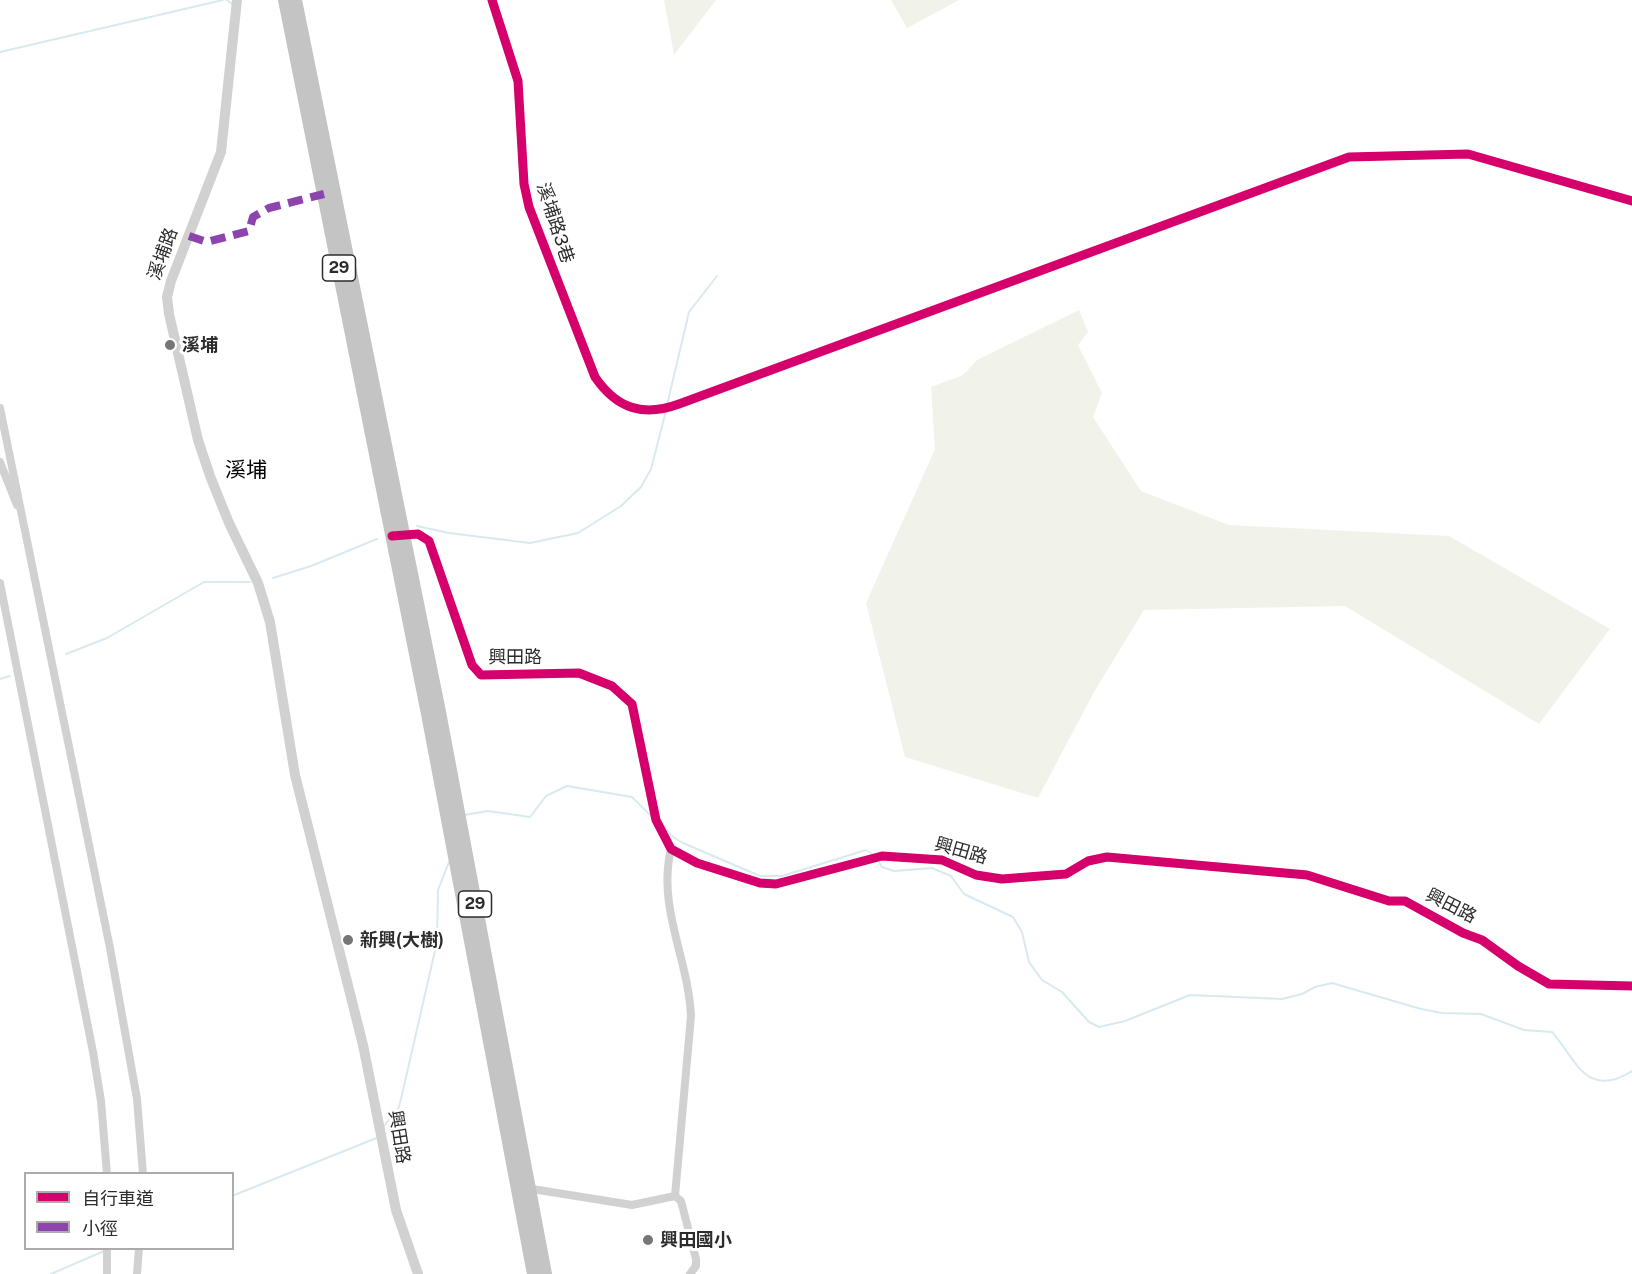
<!DOCTYPE html>
<meta charset="utf-8">
<style>
body{margin:0}
#map{position:relative;width:1632px;height:1274px;overflow:hidden;background:#fff;font-family:"Public Sans","Noto Sans TC",sans-serif}
canvas{display:block}
.legend{position:absolute;left:24px;top:1172px;width:210px;height:78px;box-sizing:border-box;background:#fff;border:2px solid #ababab;margin:0;padding:8px 10px;list-style:none;font-size:18px;color:#2c2c2c}
.legend li{display:flex;align-items:center;gap:12px;height:30px}
.legend b{width:30px;border:2px solid #ababab}
</style>
<div id="map">
<canvas width="1632" height="1274"></canvas>
<ul class="legend">
<li><b style="height:8px;background:#d6006c"></b>自行車道</li>
<li><b style="height:8px;background:#8e44ad"></b>小徑</li>
</ul>
</div>
<script>
const ctx = document.querySelector('canvas').getContext('2d');
ctx.lineJoin = 'round';
function fillPath(path, color) {
  ctx.fillStyle = color;
  ctx.fill(path, 'evenodd');
}
function stroke(path, color, width, dash) {
  ctx.strokeStyle = color;
  ctx.lineWidth = width;
  ctx.lineCap = dash ? 'butt' : 'round';
  ctx.setLineDash(dash || []);
  ctx.stroke(path);
}
function drawText(font, color, halo, rows, align = 'center') {
  ctx.font = font + ' "Public Sans","Noto Sans TC",sans-serif';
  ctx.lineWidth = 6;
  ctx.setLineDash([]);
  ctx.textBaseline = 'middle';
  ctx.strokeStyle = halo;
  ctx.fillStyle = color;
  for (const [text, x, y, turn = 0] of rows) {
    ctx.save();
    ctx.translate(x, y);
    ctx.rotate((+turn || 0) * Math.PI / 180);
    ctx.textAlign = isNaN(turn) ? turn : align;
    if (halo) ctx.strokeText(text, 0, 0);
    ctx.fillText(text, 0, 0);
    ctx.restore();
  }
}
const green = new Path2D(`
 M664 0H716L674 55Z
 M891 0H959L907 28Z
 M1079 310 1088 332 1078 345 1102 393 1093 417 1141 491 1229 525 1449 536 1610 629 1539 724 1345 606 1144 610 1094 692 1038 798 905 757 866 603 935 449 931 387 963 375 977 360Z`);
const stream = new Path2D(`
 M227 0 232 4
 M0 52 223 0
 M667 405 689 312 717 276
 M417 526 449 533 530 543 578 533 621 506 641 487 651 469 666 411
 M273 578 311 566 377 539
 M66 654 107 638 204 582H250
 M0 679 10 676
 M464 815 488 811 530 817 546 796 567 786 632 797 653 818
 M660 821 672 836 683 843 760 876H782L866 850 875 856
 M878 861 882 867 894 871 932 868 951 876 964 894 1013 917 1022 932 1029 962 1042 980 1062 992 1089 1022 1099 1027 1125 1021 1190 995 1282 999 1302 994 1315 987 1332 983 1421 1009 1442 1013 1481 1014 1524 1030 1552 1032C1576 1059 1586 1100 1632 1071
 M384 1126 399 1107 401 1099 437 942 438 890 449 862
 M232 1196 379 1137
 M51 1274 104 1251`);
const minor = new Path2D(`
 M492 0 518 81 524 184 529 207 595 377C617 409 643 417 679 404L1349 157 1468 154 1632 201
 M0 408 110 948 137 1099 143 1174
 M0 462 17 505
 M399 535 418 534 429 541 472 665 481 675 579 673 612 686 632 704 656 820 671 849 697 863 760 883 776 884 882 856 942 860 976 875 1002 879 1066 874 1088 861 1107 857 1307 875 1389 901H1405L1463 933 1482 940 1518 966 1549 984 1632 986
 M0 583 93 1052 101 1101 107 1174
 M671 849C657 907 688 957 691 1016L675 1196
 M526 1188 632 1205 675 1196 681 1201 696 1259V1266L690 1274
 M107 1274V1248
 M137 1274 139 1248`);
const tertiary = new Path2D(`
 M237 0 221 152 171 281 167 297 169 314 198 440 210 476 229 523 258 583 270 622 295 775 363 1045 396 1210 418 1274`);
const primary = new Path2D(`
 M285 0 428 714 534 1274
 M295 0 439 712 545 1274`);
const quiet = new Path2D(`
 M189 236 207 242 249 231 253 217 269 208 324 194`);
const cycleway = new Path2D(`
 M492 0 518 81 524 184 529 207 595 377C617 409 643 417 679 404L1349 157 1468 154 1632 201
 M392 536 418 534 429 541 472 665 481 675 579 673 612 686 632 704 656 820 671 849 697 863 760 883 776 884 882 856 942 860 976 875 1002 879 1066 874 1088 861 1107 857 1307 875 1389 901H1405L1463 933 1482 940 1518 966 1549 984 1632 986`);
const markers = [
 [170,345,6,"#767676"],
 [348,940,6,"#767676"],
 [648,1240,6,"#767676"]
];
const shields = [
 [339,268,33],
 [475,904,33]
];
const shieldNames = [
 ["29",339,268],
 ["29",475,904]
];
const streetNames = [
 ["溪埔路3巷",555,223,72],
 ["溪埔路",163,254,-70],
 ["興田路",515,657],
 ["興田路",961,851,16],
 ["興田路",1451,906,27],
 ["興田路",399,1137,81]
];
const poiNames = [
 ["溪埔",182,345],
 ["新興(大樹)",360,940],
 ["興田國小",660,1240]
];
const quarterNames = [
 ["溪埔",246,471]
];
fillPath(green, '#f1f3eb');
stroke(stream, '#d8eaef', 2);
stroke(minor, '#d1d1d1', 8);
stroke(tertiary, '#d1d1d1', 10);
stroke(primary, '#c4c4c4', 14);
stroke(quiet, '#8e44ad', 8, [15, 8]);
stroke(cycleway, '#d6006c', 9);
for (const [x, y, r, color] of markers) {
  const dot = new Path2D();
  dot.arc(x, y, r, 0, 2 * Math.PI);
  ctx.fillStyle = color;
  ctx.fill(dot);
  stroke(dot, '#fff', 2);
}
for (const [x, y, w] of shields) {
  const box = new Path2D();
  box.roundRect(x - w / 2, y - 13, w, 26, 4.5);
  ctx.fillStyle = '#fff';
  ctx.fill(box);
  stroke(box, '#2c2c2c', 1.5);
}
drawText('bold 16px', '#2c2c2c', null, shieldNames);
drawText('18px', '#2c2c2c', '#fff', streetNames);
drawText('bold 18px', '#2c2c2c', '#fff', poiNames, 'left');
drawText('21px', '#000', '#fff', quarterNames);
</script>
